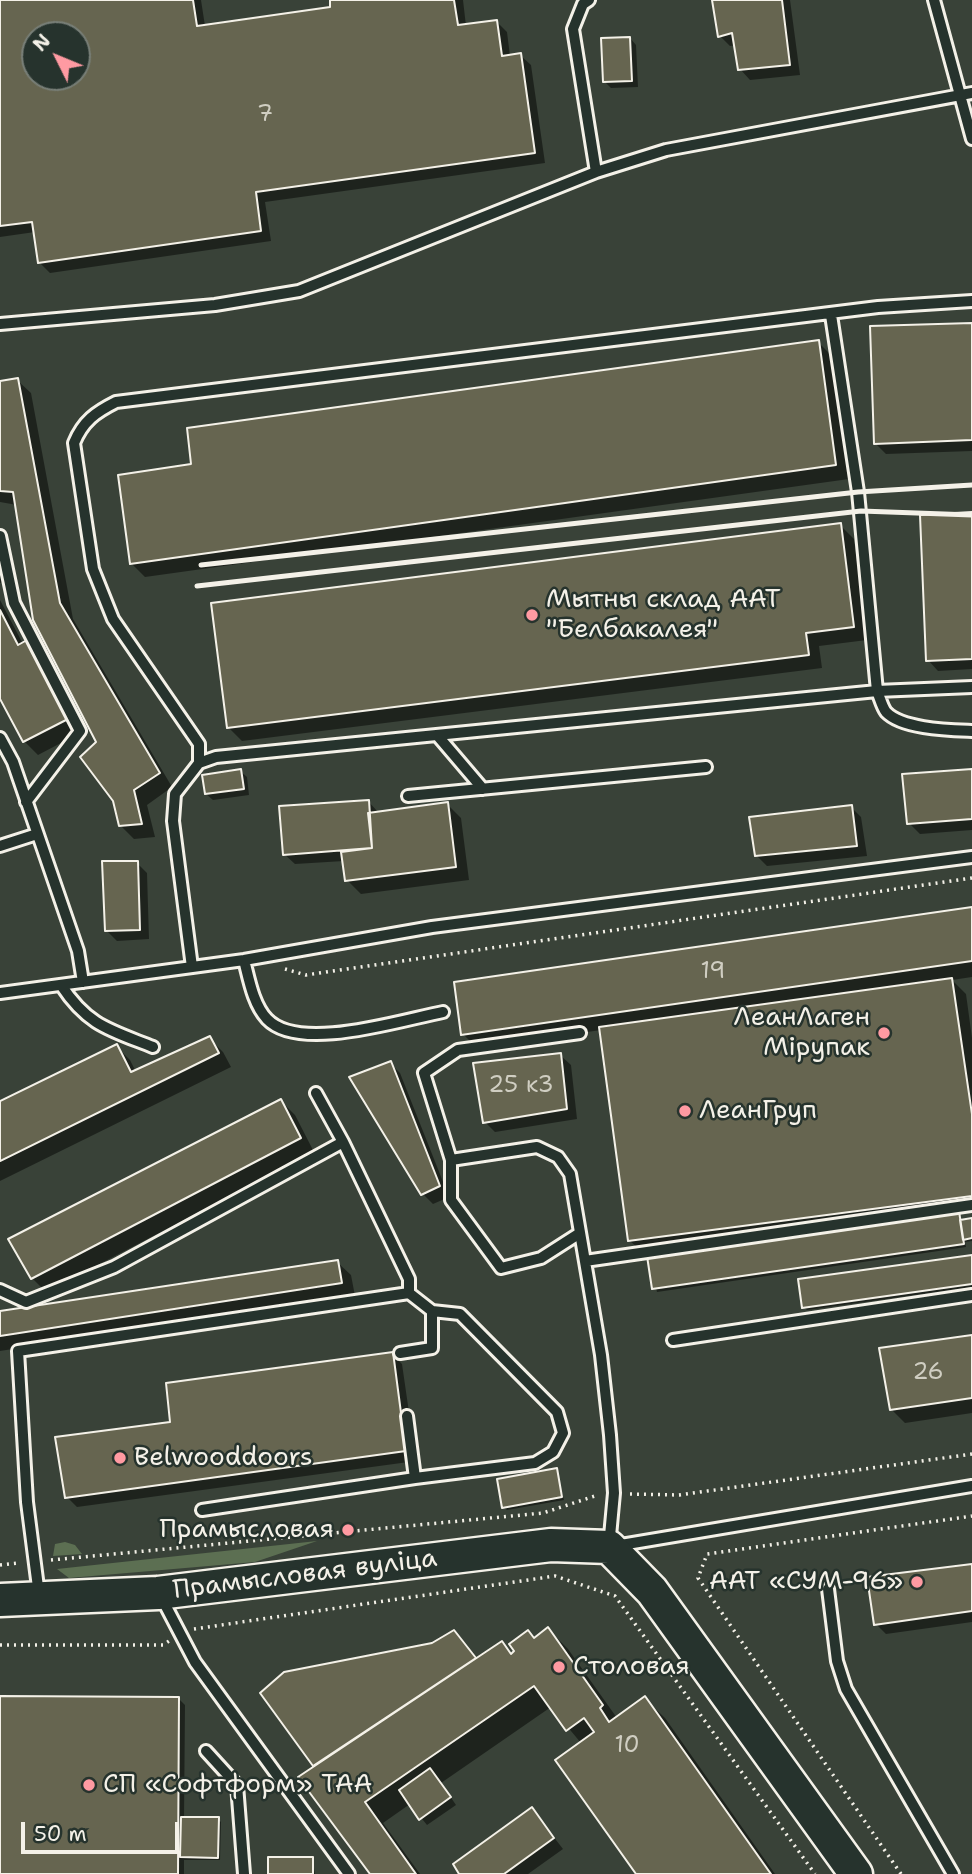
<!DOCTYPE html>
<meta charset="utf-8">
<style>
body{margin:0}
#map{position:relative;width:972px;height:1874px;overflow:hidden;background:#26332d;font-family:"Shantell Sans",sans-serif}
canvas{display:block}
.north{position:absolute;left:21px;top:21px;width:70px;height:70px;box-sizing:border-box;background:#26332d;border:2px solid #787f78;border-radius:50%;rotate:313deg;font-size:19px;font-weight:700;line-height:28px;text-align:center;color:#f4f1e8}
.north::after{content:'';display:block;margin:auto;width:24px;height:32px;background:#ff9aa2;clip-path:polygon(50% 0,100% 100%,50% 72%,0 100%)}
.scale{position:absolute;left:21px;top:1822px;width:158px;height:32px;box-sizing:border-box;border:4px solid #f4f1e8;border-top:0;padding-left:9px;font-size:21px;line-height:24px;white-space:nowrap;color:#f4f1e8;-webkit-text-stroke:5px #26332d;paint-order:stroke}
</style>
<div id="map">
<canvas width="972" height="1874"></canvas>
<div class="north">N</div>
<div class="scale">50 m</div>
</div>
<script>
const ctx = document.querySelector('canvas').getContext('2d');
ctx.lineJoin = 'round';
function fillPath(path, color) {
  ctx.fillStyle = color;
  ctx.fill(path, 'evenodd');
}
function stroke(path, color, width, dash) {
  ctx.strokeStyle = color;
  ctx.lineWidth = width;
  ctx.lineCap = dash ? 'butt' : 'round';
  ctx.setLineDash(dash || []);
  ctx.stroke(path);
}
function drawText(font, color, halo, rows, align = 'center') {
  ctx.font = font + ' "Shantell Sans",sans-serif';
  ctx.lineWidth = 5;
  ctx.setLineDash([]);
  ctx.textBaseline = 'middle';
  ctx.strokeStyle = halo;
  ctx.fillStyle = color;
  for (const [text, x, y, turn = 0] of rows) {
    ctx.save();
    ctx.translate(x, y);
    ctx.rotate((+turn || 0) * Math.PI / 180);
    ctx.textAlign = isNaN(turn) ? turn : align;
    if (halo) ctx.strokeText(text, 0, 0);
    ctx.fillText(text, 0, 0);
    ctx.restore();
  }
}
const built = new Path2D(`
 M0 0H972V1874H0ZM35 35H77V77H35Z`);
const green = new Path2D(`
 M317 1541 255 1562 69 1578 57 1569Z
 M65 1542 75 1545 82 1554 53 1556 55 1544Z`);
const shadow = new Path2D(`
 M0 0H201L205 26 332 8 331 0H463L466 26 497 22 507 32 510 56 520 55 531 65 545 163 265 202 271 241 50 273 39 262 35 232 0 237ZM35 35H77V77H35Z
 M714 0H790L800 75 750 80 740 69 736 45 730 46 720 36Z
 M630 38 636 45 638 87 611 88 604 81Z
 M972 325V451L886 454 876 444Z
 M818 342 832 356 849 479 145 577 131 563 193 466Z
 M17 380 31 393 73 619 172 787 147 805 155 837 134 839 120 825 99 743 17 505 0 502V382Z
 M972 514V669L938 671 928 660Z
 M840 525 854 539 867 640 819 646 822 668 242 741 228 727Z
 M0 567 7 580 0 583Z
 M0 600 23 644 27 643 40 656 80 733 38 755 24 741 0 695Z
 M240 771 247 777 249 795 213 800 206 794Z
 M972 771V830L920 834 909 823Z
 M368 801 378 812 447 804 461 818 469 880 361 894 347 880 344 861 295 864 284 854Z
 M851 807 861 817 867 856 767 866 756 855Z
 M137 863 147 873 149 939 117 941 107 931Z
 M972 909V977L952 980 966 994 972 1038V1211L958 1213 962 1221 972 1220V1241L965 1242 966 1247 657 1292 649 1258 630 1241 601 1030 477 1048 463 1034Z
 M209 1038 223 1052 231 1067 0 1181V1103L116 1046 130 1060 136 1072Z
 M560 1055 571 1065 577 1119 495 1132 485 1122Z
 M390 1063 400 1073 449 1197 433 1204 423 1194Z
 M281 1101 295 1115 314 1152 46 1292 32 1278 11 1240Z
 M972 1257V1287L807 1310 804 1307Z
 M337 1262 351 1275 355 1296 0 1351V1312Z
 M972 1337V1413L905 1423 891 1409Z
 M392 1354 402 1364 416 1461 77 1507 67 1497 172 1423Z
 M556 1470 564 1500 507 1510 504 1508Z
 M972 1565V1622L886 1634 876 1624Z
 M548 1629 568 1649 617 1718 645 1699 665 1718 775 1874H638L581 1743 551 1707 441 1783 456 1805 427 1825 410 1804 383 1823 420 1874H373L316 1767 262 1693 432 1645 454 1632 478 1659 501 1643 513 1655Z
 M0 1698H178L185 1705 184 1819H218L221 1822 220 1860H184V1874H0Z
 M532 1809 563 1849 528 1874H462Z
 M312 1858 315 1874H270Z`);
const building = new Path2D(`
 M0 0H193L197 26 330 7V0H454L458 25 497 20 502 56 521 53 535 153 256 192 261 231 38 263 32 222 0 226ZM35 35H77V77H35Z
 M712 0H782L790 65 738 70 732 33 718 37Z
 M630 37 632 81 603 82 601 38Z
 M972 323V440L874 444 870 326Z
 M819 340 836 465 130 564 118 475 191 464 187 428Z
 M18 378 60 603 160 773 134 790 142 824 119 826 113 801 80 757 96 742 33 620 13 492 0 491V381Z
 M972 512V659L926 661 920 515Z
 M841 523 854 627 806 633 809 655 227 728 211 603Z
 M0 610 18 645 27 640 68 719 23 742 0 699Z
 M241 769 244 789 205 794 202 775Z
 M972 769V819L907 824 902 774Z
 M369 800 372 848 283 855 279 806Z
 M448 802 456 867 345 881 341 852 372 848 368 813Z
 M852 805 857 846 755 856 749 817Z
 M102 861H138L140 930 105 931Z
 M972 907V961L461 1035 454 982Z
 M952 978 972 1114V1196L628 1241 599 1027Z
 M210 1036 219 1053 0 1161V1101L117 1044 131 1072Z
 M561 1053 567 1109 483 1123 473 1063Z
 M391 1061 440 1186 421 1195 349 1077Z
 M281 1099 301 1138 31 1279 8 1239Z
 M959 1211 964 1244 652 1289 647 1256Z
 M972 1218V1238L963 1240 960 1220Z
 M972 1255V1284L802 1308 798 1279Z
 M338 1260 342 1283 0 1336V1311Z
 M972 1335V1398L890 1410 879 1348Z
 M393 1352 406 1451 65 1498 55 1437 170 1422 166 1383Z
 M557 1468 562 1497 502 1508 497 1479Z
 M972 1564V1611L874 1625 867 1577Z
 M548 1627 603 1705 600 1708 609 1722 645 1696 771 1874H636L555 1760 594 1732 584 1718 566 1731 534 1686 365 1802 416 1874H370L298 1777 502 1641 511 1654 514 1651 509 1644 528 1630 534 1638Z
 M454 1630 476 1658 313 1766 260 1693 284 1672 432 1643Z
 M0 1696 179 1697 178 1874H0Z
 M430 1768 451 1797 419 1820 399 1790Z
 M532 1807 554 1838 504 1874H459L453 1864Z
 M181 1817H219L218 1858 180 1857Z
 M268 1857H313V1874H268Z`);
const path = new Path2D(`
 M285 969 306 975 972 878
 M630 1494 679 1495 972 1454
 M51 1560 543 1513 598 1495
 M0 1565 19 1563
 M194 1629 555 1576 615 1596 815 1874
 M0 1645H163L169 1641
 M901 1874 698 1578 707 1554 972 1516`);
const service = new Path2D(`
 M589 0 583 4 573 29 596 172
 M934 0 972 139
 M831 315 858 492 877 691C880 698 882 707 886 712 902 729 949 730 972 731
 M0 324 215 305 299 291 596 172 666 150 972 93
 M0 536 14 603 80 731 26 802
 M437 735 483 789
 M0 738 13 762 78 951 83 982
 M199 763V744L113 619 93 569 74 443C83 421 96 412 116 402L878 307 972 301
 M408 796 706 767
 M0 846 37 834
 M244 960C249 979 253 1004 267 1019 299 1053 401 1020 443 1012
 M192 967 173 821 175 794 199 763 216 757 877 691 972 687
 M61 985C88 1026 110 1030 153 1047
 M0 993 244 960 432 927 972 857
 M580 1033 458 1050 424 1073 451 1160 537 1147 558 1157 570 1174 601 1355 610 1435 614 1493 609 1547 972 1486
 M316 1093 343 1142
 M451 1160V1200L501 1268 541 1258 580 1233
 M585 1261 972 1205
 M0 1290 26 1302 114 1267 343 1142 409 1279V1293L18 1351 27 1502 39 1595
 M673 1340 972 1295
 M400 1353 432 1348V1311L409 1293
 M415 1478 535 1463 553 1452 563 1433 557 1412 460 1314 432 1311
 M202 1510 415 1478 407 1416
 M828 1589 837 1661 846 1689 953 1874
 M160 1595 195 1662 349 1874
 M206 1751 237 1785 244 1874`);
const secondary = new Path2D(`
 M0 1600 158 1593 551 1545 609 1547 652 1591 856 1874`);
const rail = new Path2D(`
 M201 565 858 492 972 485
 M197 586 861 511 972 515`);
const markers = [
 [532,615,7,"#ff9aa2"],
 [884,1033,7,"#ff9aa2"],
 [685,1111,7,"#ff9aa2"],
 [120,1458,7,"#ff9aa2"],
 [348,1530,7,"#ff9aa2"],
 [917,1582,7,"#ff9aa2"],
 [559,1667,7,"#ff9aa2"],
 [89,1785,7,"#ff9aa2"]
];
const numberNames = [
 ["7",265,115],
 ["19",713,972],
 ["25 к3",521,1086],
 ["26",928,1373],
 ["10",627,1746]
];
const poiNames = [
 ["Мытны склад ААТ",546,600],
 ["\"Белбакалея\"",546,630],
 ["ЛеанЛаген",870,1018,"right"],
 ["Мірупак",870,1048,"right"],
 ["ЛеанГруп",699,1111],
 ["Belwooddoors",134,1458],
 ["Прамысловая",334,1530,"right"],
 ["ААТ «СУМ-96»",903,1582,"right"],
 ["Столовая",573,1667],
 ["СП «Софтформ» ТАА",103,1785]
];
const streetNames = [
 ["Прамысловая вуліца",305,1575,-7]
];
fillPath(built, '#394238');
fillPath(green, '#5c6f52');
fillPath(shadow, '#0007');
fillPath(building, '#666550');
stroke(building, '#f4f1e8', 2);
stroke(service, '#f4f1e8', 16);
stroke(secondary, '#f4f1e8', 37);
stroke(path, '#f4f1e8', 3.5, [2, 5]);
stroke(service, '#26332d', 10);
stroke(secondary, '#26332d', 32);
stroke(rail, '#f4f1e8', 5);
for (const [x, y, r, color] of markers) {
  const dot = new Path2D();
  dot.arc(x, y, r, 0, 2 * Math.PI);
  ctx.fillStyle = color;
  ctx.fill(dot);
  stroke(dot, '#26332d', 2.5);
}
drawText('23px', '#d0cec2', null, numberNames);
drawText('26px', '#f4f1e8', '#26332d', poiNames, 'left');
drawText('26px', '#f4f1e8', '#26332d', streetNames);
</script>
